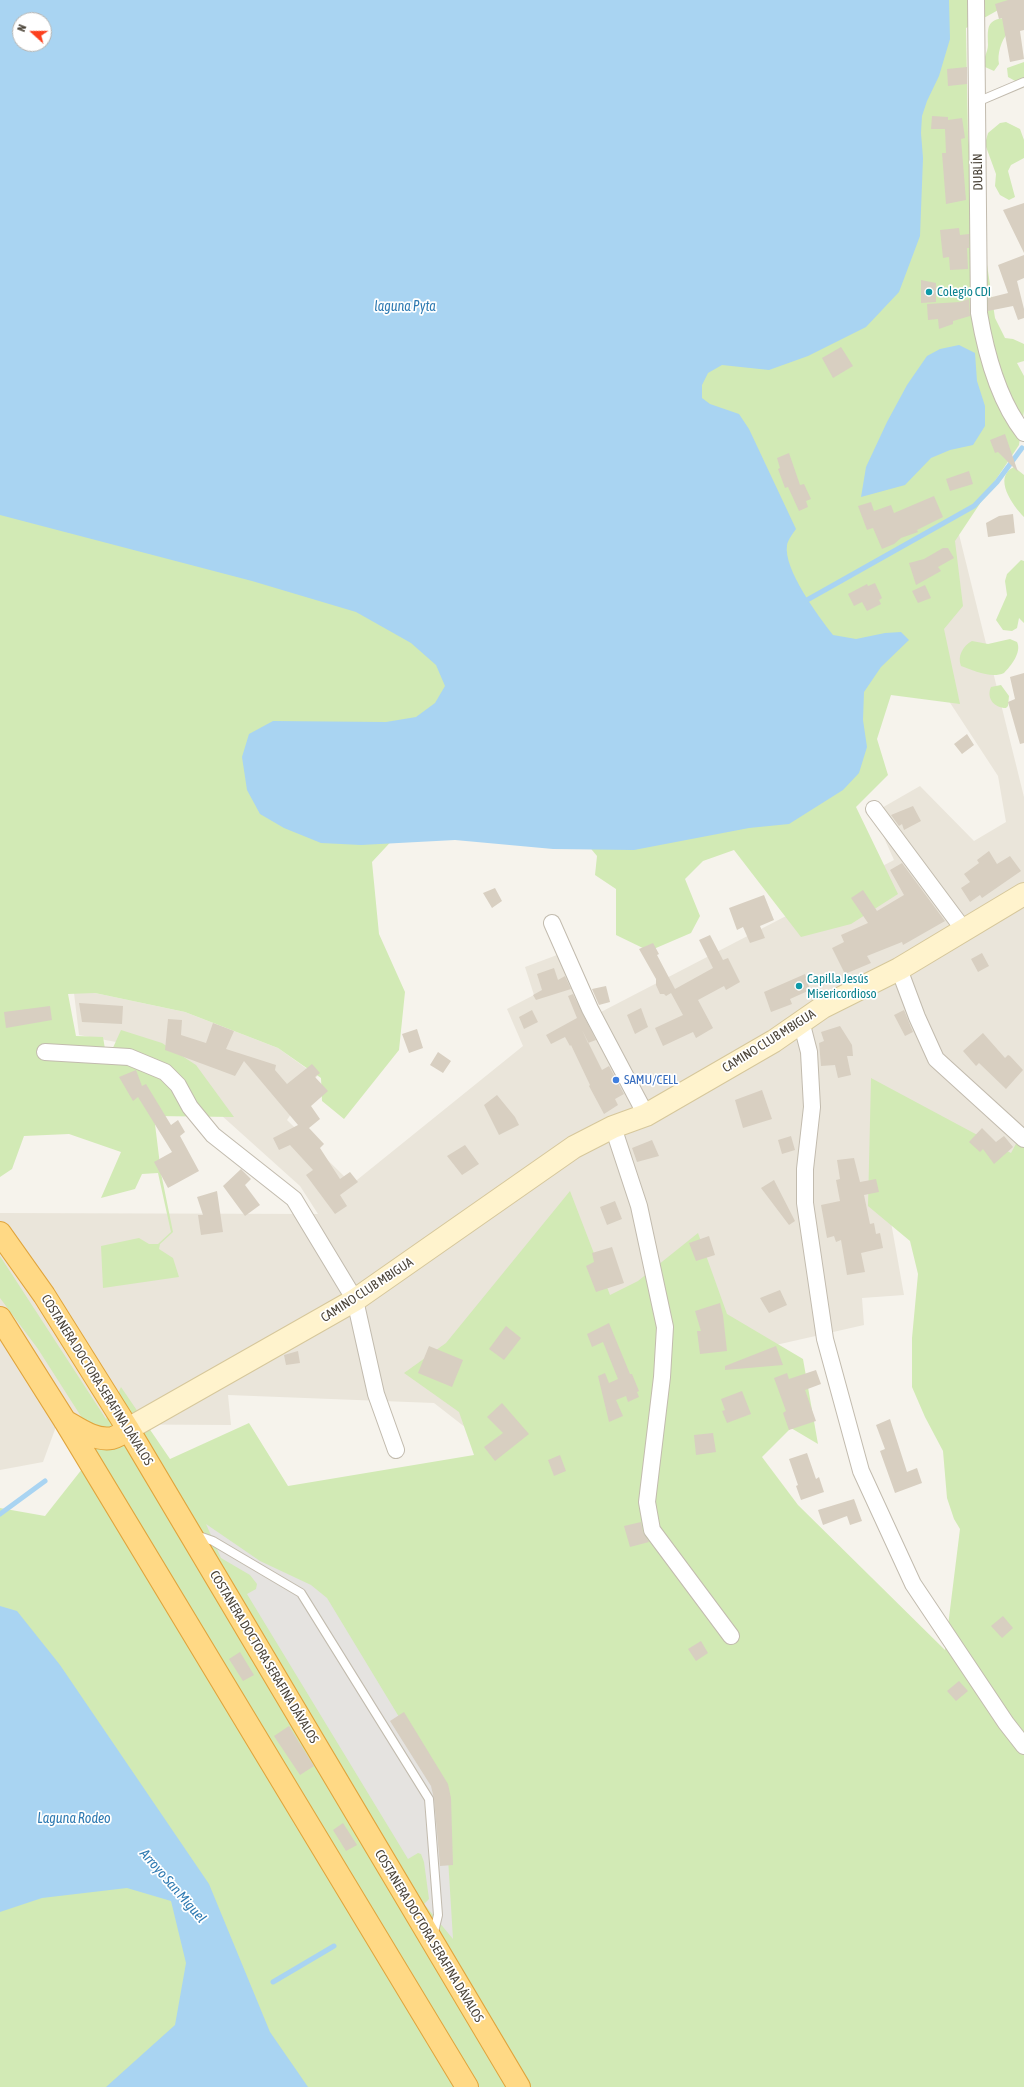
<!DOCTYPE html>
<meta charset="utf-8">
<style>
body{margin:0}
#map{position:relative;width:1024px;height:2087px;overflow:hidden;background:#f6f3ec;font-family:"Asap Condensed",sans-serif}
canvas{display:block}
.north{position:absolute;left:12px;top:12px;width:40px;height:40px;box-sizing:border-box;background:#fff;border:1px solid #b7b4b0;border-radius:50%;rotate:291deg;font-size:11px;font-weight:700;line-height:16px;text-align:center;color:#4b4439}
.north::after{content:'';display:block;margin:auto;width:14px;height:18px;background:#fc3f1d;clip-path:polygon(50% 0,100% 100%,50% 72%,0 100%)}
</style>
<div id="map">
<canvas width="1024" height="2087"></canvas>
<div class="north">N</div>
</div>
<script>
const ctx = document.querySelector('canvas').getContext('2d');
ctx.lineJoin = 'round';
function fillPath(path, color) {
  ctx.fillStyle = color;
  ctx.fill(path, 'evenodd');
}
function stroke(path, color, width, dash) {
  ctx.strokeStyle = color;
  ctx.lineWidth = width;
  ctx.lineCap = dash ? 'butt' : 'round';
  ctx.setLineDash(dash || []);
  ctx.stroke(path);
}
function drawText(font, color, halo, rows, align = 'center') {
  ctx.font = font + ' "Asap Condensed",sans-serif';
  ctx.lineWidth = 3.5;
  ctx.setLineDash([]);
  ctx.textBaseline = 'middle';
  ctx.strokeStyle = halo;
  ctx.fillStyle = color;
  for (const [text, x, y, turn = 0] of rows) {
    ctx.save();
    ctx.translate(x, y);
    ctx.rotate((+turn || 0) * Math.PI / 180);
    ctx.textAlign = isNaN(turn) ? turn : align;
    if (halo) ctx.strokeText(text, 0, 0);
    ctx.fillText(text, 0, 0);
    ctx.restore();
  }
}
const residential = new Path2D(`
 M899 292 1024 797V1252L879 1155 904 1295 862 1298 864 1325 714 1359 488 1445 434 1403 228 1395 231 1425 57 1424 43 1462 0 1470V1213L318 1214 300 1186 221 1115 132 1045 79 1035 74 993H95L185 1012 278 1048 317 1076 287 1120 352 1184 523 1046 507 1009 534 995 525 967 573 949 601 1012 894 860 873 813 920 786 974 841 1006 822 998 776 909 640Z`);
const green = new Path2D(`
 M0 0H1008L1009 4 966 28 968 138 995 318 1005 338 1013 339 1024 344V361L1017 363 1024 376V411L1019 445 955 541 963 606 944 629 960 704 891 695 877 739 888 775 856 807 898 894 851 924 801 937 734 850 703 861 685 879 700 916 691 933 649 951 616 935V889L595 875 597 856 582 838 398 834 372 862 379 934 405 992 399 1050 344 1119 322 1101 321 1078 278 1048 185 1012 95 993 68 994 76 1036 103 1037 107 1061 121 1030 162 1043 196 1065 234 1117 154 1116 161 1173 173 1232 160 1244 159 1249 173 1258 179 1277 103 1288 101 1246 139 1238 149 1244H158L171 1232 158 1173 142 1174 135 1189 101 1198 121 1152 69 1134 24 1136 12 1169 0 1177ZM20 20H44V44H20Z
 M1006 18 1008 33C1001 40 997 55 999 64L994 71 985 67C982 58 988 53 988 45 988 30 985 19 1006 18Z
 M1024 62V79L1017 82 1008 77 1007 68Z
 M1006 122 1020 129 1024 140V158L1011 165 1008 171 1015 197 1009 200 1000 195 995 186 996 174 985 144 988 133 1000 123Z
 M1014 467 1024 475V517C1013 506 992 477 1014 467Z
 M1021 560 1024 561V623L1019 618 1017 628 1012 631 1003 630 996 620 1007 595 1005 581 1007 574Z
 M1010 639 1017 642C1022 652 1011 666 1004 673 991 679 973 670 961 666 957 656 963 646 972 641L988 644Z
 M1001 685 1009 696 1008 706 1006 708C994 708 986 698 991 687Z
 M871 1078 1011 1153 1024 1129V2087H0V1508L45 1516 86 1464 84 1421 38 1349 0 1298V1256L106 1419 121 1387 170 1459 249 1423 288 1486 474 1455 459 1412 404 1373 446 1343 570 1191 610 1295 638 1281 698 1233 727 1314 803 1359 818 1444 791 1428 762 1457 798 1505 945 1650 960 1529 954 1519 947 1498 943 1451 925 1417 912 1387V1338L918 1274 910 1241 868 1206Z`);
const parking = new Path2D(`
 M206 1524 260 1561 311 1585 327 1598 439 1783 445 1809 453 1939 424 1904 429 1899 424 1862 421 1854 418 1853 408 1859 247 1594 256 1589 257 1584 250 1575 221 1558Z`);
const water = new Path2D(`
 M0 0H949L950 39 939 76 927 101 922 116 921 133 923 158 920 236 899 292 866 327 808 356 769 370 722 365 708 373 702 385V398L710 404 739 414 749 429 796 529C793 533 788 540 787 545 783 569 819 617 833 635L856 639 885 633 901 632 909 640 881 667 864 692 863 720 867 747 859 773 843 790 789 824 749 828 634 850 553 849 455 840 361 845 321 843 284 828 260 814 247 790 242 757 249 734 273 721 386 722 416 717 435 703 445 686 436 665 411 643 356 612 252 581 0 515ZM20 20H44V44H20Z
 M959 345 975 353 977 381 985 406V426L973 445 950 450 931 458 905 485 861 497 866 467 887 422 907 385 927 356 940 349Z
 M0 1606 17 1611 60 1665 209 1884 270 2032 308 2087H106L175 2025 186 1963 171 1901 127 1888 42 1898 0 1912Z`);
const stream = new Path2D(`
 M807 600 974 506 997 482 1022 448
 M0 1514 45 1481
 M273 1982 334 1946`);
const building = new Path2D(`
 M1008 0H1024V30L1020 31 1024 59 1010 62 1002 18 999 19 995 4Z
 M967 67V84L948 86 947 69Z
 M932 116 948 117V120L962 118 965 138 961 139 966 200 946 204 942 153H946L945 129H931Z
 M1024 203V253L1003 210Z
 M959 228 960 235 969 234V248H967L968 269 950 270 949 257 943 258 940 230Z
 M1024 255V278L1017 281 1024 309V318L1018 320 1013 306 988 311V298L1008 293 998 265Z
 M921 280 936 283V302L921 303Z
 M969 299 970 316 953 321V324L939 329 938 319 928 320 927 304 960 302Z
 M841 347 853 366 833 378 822 358Z
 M1005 434 1018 472 998 452 995 453 990 440Z
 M789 453 800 485 804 484 811 499 806 501 808 507 799 511 788 487 785 488 778 469 780 468 777 458Z
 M969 471 973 484 950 491 946 479Z
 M934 496 943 517 917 530 918 532 901 538 894 544 882 549 873 528 867 530 858 506 871 502 874 511 891 505 894 513Z
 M1013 514 1015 533 988 537 986 523 999 516Z
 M943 548H948L954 558 938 567 941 571 916 585 909 563 924 559Z
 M875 583 882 598 879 600 881 604 867 611 862 602 854 606 848 594 867 584 868 586Z
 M925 585 931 598 918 603 912 591Z
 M1024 673V743L1020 744 1008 702 1015 699 1010 677Z
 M967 734 974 745 962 754 954 744Z
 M913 806 921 821 904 830 902 824 899 826 891 815Z
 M989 851 997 864 1010 856 1021 871 982 898 980 895 970 902 961 888 970 882 964 874 979 863 977 860Z
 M902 863 945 921 903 945 902 942 867 956 871 963 845 974 832 948 844 942 841 935 868 923 851 898 863 890 877 911 904 895 890 870Z
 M495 888 502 901 492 908 483 893Z
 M764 895 774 920 760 926 765 938 750 943 743 927 737 930 729 908Z
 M710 935 723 960 728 958 740 982 726 990 724 986 698 1000 713 1028 696 1038 693 1032 663 1046 655 1028 683 1015 671 993 666 996 664 994H660L656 985V979L639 949 653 943 659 954 657 955 675 989 713 968 699 940Z
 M982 953 989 966 978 972 971 959Z
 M554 968 558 980 565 976 571 989 536 1000 533 995 542 990 537 974Z
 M805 974 810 990 790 999 792 1004 771 1012 764 992Z
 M606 986 610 1002 599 1005 592 989Z
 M573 994 596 1040 588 1043 582 1030 602 1070 609 1066 624 1094 615 1099 618 1105 604 1114 589 1086 590 1085 571 1045 570 1046 565 1037 551 1044 546 1035 577 1018 568 996Z
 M79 1003 123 1006 122 1024 82 1022Z
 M50 1006 52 1020 6 1028 4 1012Z
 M641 1008 648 1027 635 1034 627 1015Z
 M532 1010 538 1022 524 1029 519 1017Z
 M904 1010 913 1032 905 1036 894 1015Z
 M168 1019 182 1020 181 1035 206 1043 213 1023 234 1031 226 1049 276 1065 275 1070 287 1084 312 1064 320 1073 315 1077 328 1091 311 1106 320 1119 309 1128 324 1144 320 1148 340 1179 350 1172 358 1182 340 1195 347 1206 335 1214 306 1175 313 1170 290 1145 279 1150 273 1138 298 1125 244 1061 235 1076 165 1050Z
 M840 1026 852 1045 853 1056H847L851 1075 838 1078 835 1065 821 1066 819 1043 824 1041 821 1032Z
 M417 1029 423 1048 409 1053 402 1034Z
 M983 1033 1005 1058 1008 1055 1010 1056 1023 1070 1006 1089 979 1063 976 1066 963 1051Z
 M438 1052 451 1061 443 1073 430 1065Z
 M136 1070 142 1086 146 1084 171 1125 178 1120 185 1132 180 1136 199 1171 168 1188 154 1162 172 1152 138 1097 133 1101 119 1077Z
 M762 1090 772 1119 743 1128 735 1100Z
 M497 1095 515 1117 519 1125 499 1135 484 1105Z
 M982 1128 996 1142 1004 1136 1013 1147 994 1164 983 1149 980 1152 969 1142Z
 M791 1136 795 1150 782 1154 778 1140Z
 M652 1140 659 1156 637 1162 632 1148Z
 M465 1145 479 1164 462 1175 447 1156Z
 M854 1158 860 1182 876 1179 879 1192 864 1195 870 1224 874 1223 876 1234 880 1233 883 1248 861 1253 865 1272 847 1275 841 1240 836 1242 834 1236 827 1238 821 1205 840 1201 836 1180 840 1179 837 1160Z
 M241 1169 251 1179 245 1185 260 1205 245 1216 223 1186Z
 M774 1180 795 1221 789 1225 761 1188Z
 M217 1191 223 1232 201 1235 198 1215H203L197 1197Z
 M615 1201 622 1219 607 1225 600 1207Z
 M709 1236 715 1255 696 1261 689 1243Z
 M612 1247 624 1283 596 1292 586 1266 594 1262 592 1253Z
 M780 1290 787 1305 769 1313 760 1298Z
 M720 1303 723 1315 727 1351 700 1354 697 1331H701L695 1311Z
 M609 1323 630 1374H632L639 1391 637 1392 639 1397 628 1402 626 1396 616 1400 623 1416 609 1422 598 1376 605 1373 609 1383 618 1379 603 1342 592 1347 587 1334Z
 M506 1326 521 1338 504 1360 489 1349Z
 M429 1346 463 1360 452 1387 418 1373Z
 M776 1346 783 1365 725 1370V1366Z
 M298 1351 300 1363 286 1365 284 1355Z
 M816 1370 821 1384 805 1390 816 1421 789 1430 783 1413 786 1411 774 1378 787 1373 789 1379Z
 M742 1391 751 1414 727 1423 722 1411 725 1410 721 1399Z
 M502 1403 529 1434 495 1461 484 1447 503 1433 487 1417Z
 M890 1419 907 1472 917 1468 922 1483 895 1493 880 1451 885 1449 876 1425Z
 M713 1433 716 1452 696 1455 694 1435Z
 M807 1453 816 1479 819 1477 824 1492 801 1500 796 1486 798 1485 789 1459Z
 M560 1455 566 1471 554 1476 548 1460Z
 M854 1499 862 1521 850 1525 847 1516 823 1525 818 1510Z
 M641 1522 643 1532 649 1542 630 1547 624 1526Z
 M1003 1616 1013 1628 1002 1638 991 1626Z
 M701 1641 708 1653 696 1661 688 1649Z
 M240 1652 254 1675 243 1681 229 1659Z
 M959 1681 968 1691 956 1701 947 1691Z
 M404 1712 448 1784 451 1798 453 1865 440 1866 434 1799 431 1786 390 1721Z
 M289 1726 314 1766 300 1775 274 1736Z
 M343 1823 357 1845 346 1851 333 1830Z`);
const service = new Path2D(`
 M977 102 1024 82
 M196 1535 213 1541 301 1593 429 1799 438 1915 433 1936`);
const minor = new Path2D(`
 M976 0 979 313C986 354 998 400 1024 433
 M874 809 964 930
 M552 923 590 1009 646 1115
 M899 969 917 1017 936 1059 1024 1139
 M801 1021 809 1052 812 1107 805 1169V1203L825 1339 861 1471 913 1584 1006 1723 1024 1746
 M45 1052 129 1057 165 1072 178 1085 190 1107 213 1135 294 1199 355 1300 376 1394 396 1450
 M613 1127 639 1206 665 1327 662 1377 647 1502 652 1530 731 1636`);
const secondary = new Path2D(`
 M128 1429 355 1300 574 1147 613 1127 646 1115 774 1041 823 1007 899 969 1024 894`);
const trunk = new Path2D(`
 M0 1233 44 1295 128 1429 519 2087
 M0 1318 65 1421 467 2087
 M65 1421C79 1429 95 1441 112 1438 117 1437 124 1432 128 1429`);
const markers = [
 [929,292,4,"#0f9aa8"],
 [799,986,4,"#0f9aa8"],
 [616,1080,4,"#3f7fe0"]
];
const streetNames = [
 ["DUBLÍN",978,172,-91],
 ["CAMINO CLUB MBIGUA",769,1041,-32],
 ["CAMINO CLUB MBIGUA",367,1290,-33],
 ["COSTANERA DOCTORA SERAFINA DÁVALOS",97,1380,58],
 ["COSTANERA DOCTORA SERAFINA DÁVALOS",264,1657,59],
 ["COSTANERA DOCTORA SERAFINA DÁVALOS",429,1936,59]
];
const cultureNames = [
 ["Colegio CDI",937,292],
 ["Capilla Jesús",807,979],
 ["Misericordioso",807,994]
];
const shopNames = [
 ["SAMU/CELL",624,1080]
];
const waterNames = [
 ["laguna Pyta",405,307],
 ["Laguna Rodeo",74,1819],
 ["Arroyo San Miguel",173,1886,49]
];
fillPath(residential, '#eae5da');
fillPath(green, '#d2eab5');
fillPath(parking, '#e5e3e0');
fillPath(water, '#a9d4f2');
stroke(stream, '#a9d4f2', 5);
fillPath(building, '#d8cfc1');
stroke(service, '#c2bbae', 10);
stroke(minor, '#c2bbae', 18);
stroke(secondary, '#d6c79b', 24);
stroke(trunk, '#e0a43c', 24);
stroke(service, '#fff', 8);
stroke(minor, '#fff', 16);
stroke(secondary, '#fff3cd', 22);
stroke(trunk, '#ffd985', 22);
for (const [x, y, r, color] of markers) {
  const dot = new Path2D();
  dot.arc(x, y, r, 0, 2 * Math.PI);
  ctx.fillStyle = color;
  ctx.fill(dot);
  stroke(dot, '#fff', 1.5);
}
drawText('13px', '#4b4439', '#fff', streetNames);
drawText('13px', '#0d838f', '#fff', cultureNames, 'left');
drawText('13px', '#366cbe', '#fff', shopNames, 'left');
drawText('italic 14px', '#2e7ab2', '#fff', waterNames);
</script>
